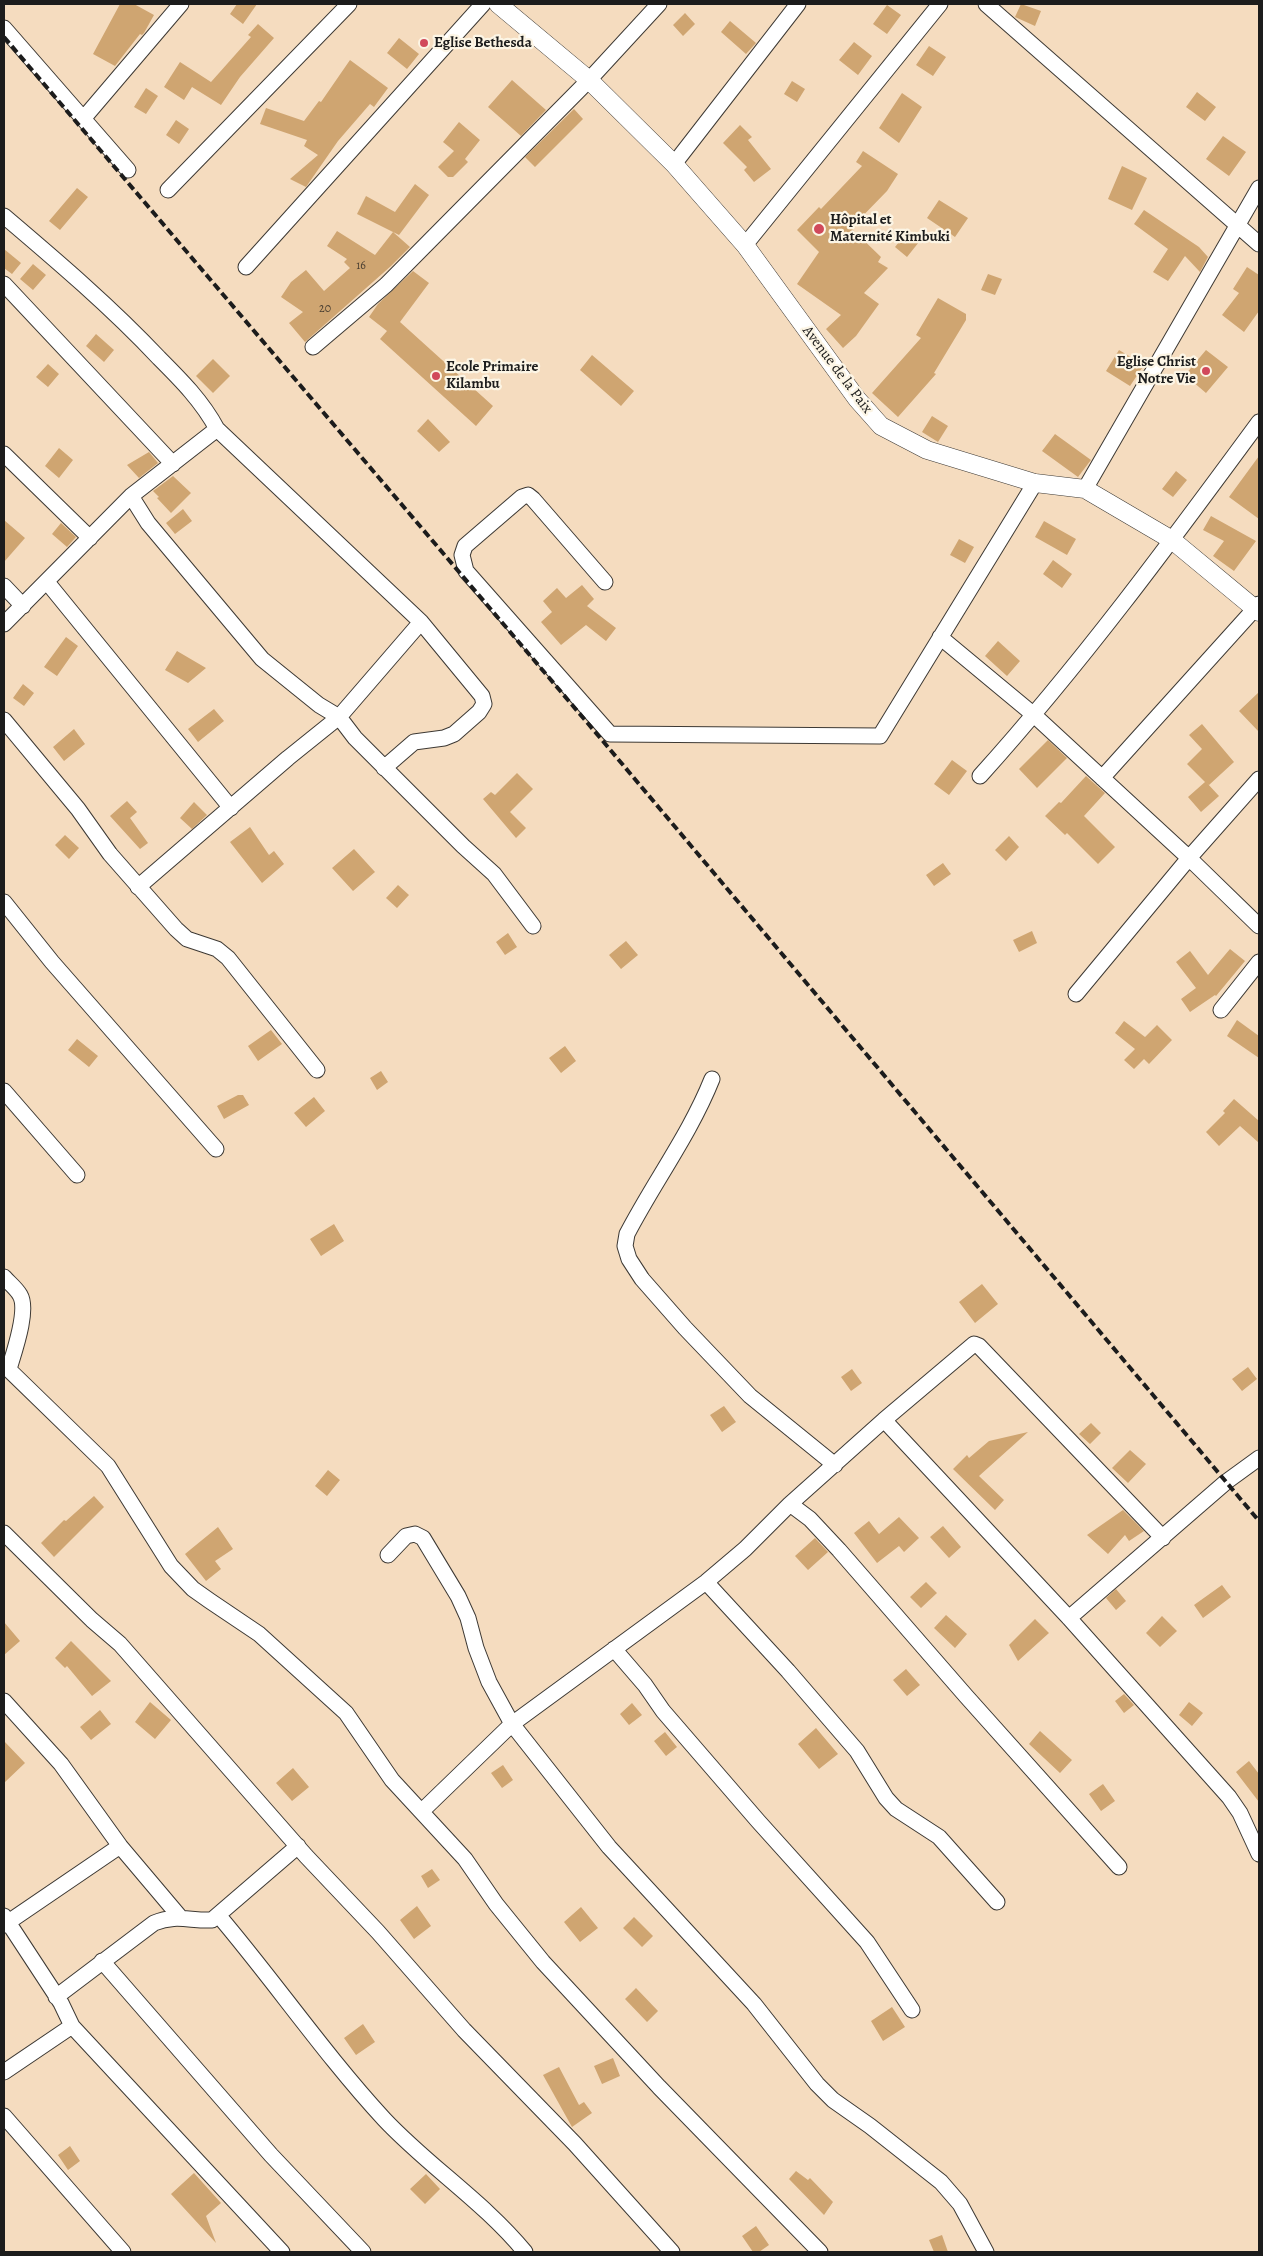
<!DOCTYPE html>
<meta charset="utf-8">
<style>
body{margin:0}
#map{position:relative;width:1263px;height:2256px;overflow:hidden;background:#f5dcbf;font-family:Alegreya,serif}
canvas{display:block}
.frame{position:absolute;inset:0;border:5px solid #1c1c1c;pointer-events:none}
</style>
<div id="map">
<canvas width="1263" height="2256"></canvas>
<div class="frame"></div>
</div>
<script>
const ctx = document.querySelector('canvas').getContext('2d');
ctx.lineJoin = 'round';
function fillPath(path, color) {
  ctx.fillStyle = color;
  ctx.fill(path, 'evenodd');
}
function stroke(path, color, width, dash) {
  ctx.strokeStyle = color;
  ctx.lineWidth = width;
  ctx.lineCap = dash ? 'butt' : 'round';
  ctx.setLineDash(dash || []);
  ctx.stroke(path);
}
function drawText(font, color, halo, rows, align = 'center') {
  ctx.font = font + ' Alegreya,serif';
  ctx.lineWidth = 4.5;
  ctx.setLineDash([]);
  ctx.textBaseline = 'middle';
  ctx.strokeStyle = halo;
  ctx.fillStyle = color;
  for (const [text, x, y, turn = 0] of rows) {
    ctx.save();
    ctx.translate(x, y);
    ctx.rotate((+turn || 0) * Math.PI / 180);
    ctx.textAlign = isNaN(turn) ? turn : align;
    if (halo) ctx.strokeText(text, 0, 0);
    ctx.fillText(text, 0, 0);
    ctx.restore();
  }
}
const building = new Path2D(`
 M120 4H134L154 15 144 33 142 35 140 34 115 66 93 54Z
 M237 4H257L243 24 230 14Z
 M1021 4 1041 11 1035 26 1015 17Z
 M887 5 901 15 887 34 873 24Z
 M685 13 695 24 683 36 673 25Z
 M730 21 756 43 746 54 721 32Z
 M258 24 274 38 240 77 221 105 192 87 184 100 164 87 180 62 211 82 251 37 248 35Z
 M399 38 419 54 407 69 387 53Z
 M854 42 872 56 858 75 839 60Z
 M929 46 946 57 933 76 916 65Z
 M350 60 388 88 374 107 370 104 338 141 306 187 290 179 318 155 304 146 307 140 260 124 266 108 304 121 319 101 321 102Z
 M512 80 546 110 521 136 488 107Z
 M792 81 805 89 797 102 784 94Z
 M146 88 158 96 146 114 134 107Z
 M1197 92 1216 107 1205 121 1186 107Z
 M902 93 922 107 899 143 879 128Z
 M574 109 583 119 535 167 525 157Z
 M176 120 189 129 179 144 166 135Z
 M459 122 480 140 465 159 468 162 453 177H448L438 167 454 151 443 142Z
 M740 125 752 137 748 140 771 169 754 182 744 170 747 167 723 143Z
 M1223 136 1246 152 1229 176 1206 159Z
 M863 151 898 174 887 191 851 228 881 257 878 262 888 268 864 293 879 304 856 336 843 348 826 329 841 315 797 284 819 252 797 230 819 207 821 209 862 166 856 162Z
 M1122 166 1147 178 1132 210 1108 199Z
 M415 184 429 195 399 235 357 214 366 196 395 212Z
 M77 188 88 197 60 230 49 221Z
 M939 200 968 218 955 237 927 218Z
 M1144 210 1199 247 1208 257 1200 272 1185 256 1168 281 1153 272 1168 249 1134 224Z
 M337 231 375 255 393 232 410 247 391 266 305 342 289 323 303 312 281 297 291 282 306 270 324 291 350 268 344 262 347 259 327 246Z
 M907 232 919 242 907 257 895 247Z
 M4 249 21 263 12 274 4 268Z
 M33 264 46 275 33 290 20 279Z
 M1247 267 1259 275V311L1244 332 1222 315 1239 293 1233 289Z
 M413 271 429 283 400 322 493 406 476 426 380 339 387 331 369 317 378 304Z
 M988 274 1002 279 995 295 981 290Z
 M938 298 966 314V320L934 373 936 374 898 417 872 393 921 338 916 335Z
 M96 334 114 350 104 362 86 346Z
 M1119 350 1144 365 1130 386 1106 371Z
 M1206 350 1228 367 1206 393 1185 375Z
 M592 355 634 391 621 406 580 370Z
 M213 359 230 376 213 393 196 376Z
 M48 364 59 374 48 387 36 377Z
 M932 416 948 426 938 442 922 432Z
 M428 419 450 442 439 452 417 431Z
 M1055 434 1091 460 1078 477 1042 451Z
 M59 448 73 460 59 478 45 466Z
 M149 452 158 463 139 478 127 465Z
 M1259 456V519L1229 497Z
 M1176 471 1187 480 1173 497 1162 489Z
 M173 476 191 493 171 513 157 498 159 497 153 491Z
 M183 509 192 521 175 534 166 523Z
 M1211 516 1256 541 1234 571 1213 556 1224 541 1203 530Z
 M4 520 25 538 4 562Z
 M1044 521 1076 539 1067 555 1035 537Z
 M61 523 76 537 67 547 52 534Z
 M959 539 974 547 965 563 950 555Z
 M1053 560 1072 574 1062 588 1043 574Z
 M582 585 594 599 587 606 616 628 606 641 586 625 561 645 541 622 552 612 543 601 557 588 566 598Z
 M66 637 78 646 57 676 44 667Z
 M998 641 1020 661 1007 676 985 656Z
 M177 651 206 668 188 683 165 670Z
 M23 684 34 693 24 706 13 698Z
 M1259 692V732L1239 711Z
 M214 709 224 721 198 742 188 729Z
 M1202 724 1234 762 1209 785 1207 783 1219 796 1201 812 1188 797 1205 782 1187 764 1202 749 1189 735Z
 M74 729 85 744 64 761 53 747Z
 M1048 740 1067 758 1037 788 1019 769Z
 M952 760 967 771 949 795 934 784Z
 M517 773 533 789 510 812 526 828 516 838 483 799 491 792 495 795Z
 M1086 776 1105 793 1084 816 1115 847 1098 864 1067 833 1065 835 1045 816 1059 802 1061 803Z
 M127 801 137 812 130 818 148 843 140 849 110 816Z
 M194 802 207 815 192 829 180 818Z
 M250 827 269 855 274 851 284 864 262 883 230 842Z
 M65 835 79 848 69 859 55 845Z
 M1009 836 1019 847 1006 861 995 850Z
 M354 849 375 872 353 891 332 868Z
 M943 863 951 874 934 886 926 875Z
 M398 885 409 895 397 908 386 898Z
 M1032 931 1037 943 1019 952 1013 940Z
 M508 933 517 947 505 955 496 942Z
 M626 941 638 955 621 969 609 955Z
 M1230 949 1245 961 1216 996 1215 995 1190 1012 1181 999 1196 988 1176 962 1190 951 1208 975Z
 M1237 1020 1259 1036V1058L1227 1036Z
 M1124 1021 1145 1037 1157 1025 1172 1040 1149 1064 1144 1059 1134 1069 1124 1060 1135 1049 1115 1033Z
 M271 1030 282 1044 258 1061 248 1046Z
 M77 1039 98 1056 89 1067 68 1050Z
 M565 1046 576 1061 561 1073 549 1058Z
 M381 1071 388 1082 377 1090 370 1078Z
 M238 1095H243L249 1105 224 1119 217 1106Z
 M314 1097 325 1111 306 1127 294 1113Z
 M1234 1099 1259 1121V1143L1240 1126 1219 1146 1206 1132 1225 1113 1223 1111Z
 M334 1224 344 1241 321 1256 310 1239Z
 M982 1284 998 1304 975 1323 959 1302Z
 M1248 1367 1257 1379 1242 1391 1232 1379Z
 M852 1369 862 1383 851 1391 841 1377Z
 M724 1406 736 1422 722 1432 710 1415Z
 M1091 1423 1101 1433 1090 1444 1079 1434Z
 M1028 1432 979 1476 1004 1500 995 1510 953 1469 967 1455 969 1458 989 1441Z
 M1130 1450 1146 1464 1128 1483 1112 1468Z
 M328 1470 340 1480 327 1496 315 1486Z
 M94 1496 104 1507 54 1557 41 1543 64 1520 66 1521Z
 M1123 1510 1144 1531 1129 1541 1125 1535 1108 1554 1087 1535Z
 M899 1517 919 1538 904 1552 899 1546 877 1563 854 1533 869 1521 879 1534Z
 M943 1526 961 1547 949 1558 930 1537Z
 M218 1527 233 1549 215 1561 221 1569 206 1581 185 1554Z
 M815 1538 828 1552 808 1570 795 1556Z
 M926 1582 937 1593 921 1608 910 1597Z
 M1222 1585 1231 1597 1203 1618 1194 1605Z
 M1116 1589 1126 1601 1116 1610 1106 1598Z
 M946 1615 967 1634 955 1648 934 1628Z
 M1162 1616 1177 1631 1160 1647 1146 1633Z
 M1035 1619 1049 1633 1018 1661 1009 1645Z
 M4 1622 20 1641 4 1655Z
 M71 1641 111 1681 92 1696 67 1666 65 1668 55 1658Z
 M906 1669 920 1685 907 1696 893 1680Z
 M1124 1694 1134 1705 1124 1713 1115 1701Z
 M150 1702 171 1720 155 1739 135 1722Z
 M1189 1702 1203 1713 1192 1726 1179 1715Z
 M632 1703 642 1715 629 1725 620 1714Z
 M100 1710 111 1724 91 1740 80 1727Z
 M816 1728 838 1754 819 1769 798 1744Z
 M1040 1731 1072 1760 1060 1773 1029 1744Z
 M665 1732 677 1747 666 1756 654 1741Z
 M4 1741 25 1763 4 1783Z
 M1249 1761 1259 1774V1802L1236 1772Z
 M503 1765 513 1780 502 1788 491 1773Z
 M293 1768 309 1787 292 1801 276 1783Z
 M1103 1784 1115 1801 1101 1811 1089 1794Z
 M432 1869 440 1880 428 1888 421 1876Z
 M417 1906 431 1926 414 1939 400 1920Z
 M581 1907 598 1928 580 1942 564 1922Z
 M634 1917 653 1936 642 1947 623 1928Z
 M636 1988 658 2011 647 2022 625 1999Z
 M892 2007 905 2027 883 2041 871 2021Z
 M363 2024 375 2042 356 2055 344 2038Z
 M613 2058 620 2076 602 2084 594 2066Z
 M559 2067 579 2105 584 2102 592 2113 572 2127 543 2075Z
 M70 2146 80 2161 68 2170 58 2155Z
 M796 2171 808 2180 810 2178 833 2202 824 2215 789 2179Z
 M194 2173 221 2203 206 2216 216 2243 171 2194Z
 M426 2174 440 2189 425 2204 410 2189Z
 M756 2226 769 2245 759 2252H753L742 2236Z
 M942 2235 948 2252H934L929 2240Z`);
const minor = new Path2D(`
 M986 4 1259 244
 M4 28 128 170
 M83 119 181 4
 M674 164 798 4
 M168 190 349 4
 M4 216C57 261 111 307 159 358 181 380 202 401 217 429L421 622 482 696 484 704 479 712 454 734 444 738 414 742 384 768
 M745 245 940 4
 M246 267 483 4
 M4 284 173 464
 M313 347 386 285 589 80 659 4
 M4 454 90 538
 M1085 489 1259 188
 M131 496 148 523 262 659 319 705 339 717 355 738 463 846 494 874 533 926
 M47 582 231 808
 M605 582 533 499 528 495 522 497 465 546 462 555 466 571 610 734 880 736 1035 483
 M4 586 23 606
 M4 624 131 496 217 429
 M940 637 1034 715 1189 858 1259 926
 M4 720 78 809 110 854 176 929 187 939 217 949 228 958 317 1070
 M980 776C1081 664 1170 543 1259 422
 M1102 778 1259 604
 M138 887 288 758 339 717 421 622
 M4 902 52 962 216 1149
 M1076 994 1189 858 1259 779
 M1221 1010 1259 962
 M712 1079C690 1134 654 1182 627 1234L625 1246 629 1259 642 1279 685 1328 750 1396 835 1465
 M4 1091 77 1175
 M4 1277C9 1283 16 1288 20 1295 29 1310 14 1352 9 1369
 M4 1365 108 1466 171 1566 193 1589 210 1601 259 1634 346 1713 392 1780 465 1859 496 1904 543 1962 659 2087 820 2252
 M884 1420 1069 1618 1229 1797 1240 1813 1259 1854
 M790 1504 810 1519 839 1550 966 1696 1119 1867
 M4 1533 92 1620 120 1644 306 1856 378 1932 464 2030 575 2144 672 2252
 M388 1555 406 1536 415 1534 423 1538 458 1596 468 1618 476 1648 489 1682 512 1724 609 1847 754 2004 817 2084 833 2100 870 2126 941 2182 960 2204 986 2252
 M706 1582 788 1671 857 1751 886 1798 896 1809 939 1837 997 1902
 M1069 1618 1226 1482 1259 1458
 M614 1649 645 1685 663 1711 758 1821 867 1942 912 2010
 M4 1701 61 1764 120 1846 180 1917
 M422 1811 512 1724 706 1582 745 1549 790 1504 884 1420 974 1344 979 1346 1163 1538
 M4 1916 61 2003 72 2026 282 2252
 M219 1916C275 1982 325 2055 384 2119 428 2166 484 2202 525 2252
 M4 1925 120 1846
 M102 1961 271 2155 363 2252
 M56 1997 154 1923C176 1914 190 1921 212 1920L298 1846
 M4 2072 72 2026
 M4 2116 123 2252`);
const tertiary = new Path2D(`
 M498 4 589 80 674 164 745 245 857 399 881 426 927 450 1035 483 1085 489 1172 540 1259 612`);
const rail = new Path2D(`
 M4 37 602 740 1259 1521`);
const markers = [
 [424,43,5,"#d1495b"],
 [819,229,6,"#d1495b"],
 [1206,371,5,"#d1495b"],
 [436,376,5,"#d1495b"]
];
const numberNames = [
 ["16",361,266],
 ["20",325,309]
];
const poiNames = [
 ["Eglise Bethesda",434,43],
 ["Hôpital et",830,220],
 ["Maternité Kimbuki",830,237],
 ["Eglise Christ",1196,362,"right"],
 ["Notre Vie",1196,379,"right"],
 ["Ecole Primaire",446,367],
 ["Kilambu",446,384]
];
const streetNames = [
 ["Avenue de la Paix",837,370,53]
];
fillPath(building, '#cfa571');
stroke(minor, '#3d3934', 17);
stroke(tertiary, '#3d3934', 19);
stroke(minor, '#fff', 15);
stroke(tertiary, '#fff', 18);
stroke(rail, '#1c1c1c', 4, [8, 4]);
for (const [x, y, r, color] of markers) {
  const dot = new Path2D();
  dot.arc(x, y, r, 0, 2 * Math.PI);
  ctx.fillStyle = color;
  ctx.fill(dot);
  stroke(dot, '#fcf5e5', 2);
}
drawText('12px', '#493e31', null, numberNames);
drawText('bold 15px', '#1c1c1c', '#fcf5e5', poiNames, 'left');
drawText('15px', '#1c1c1c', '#fcf5e5', streetNames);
</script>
